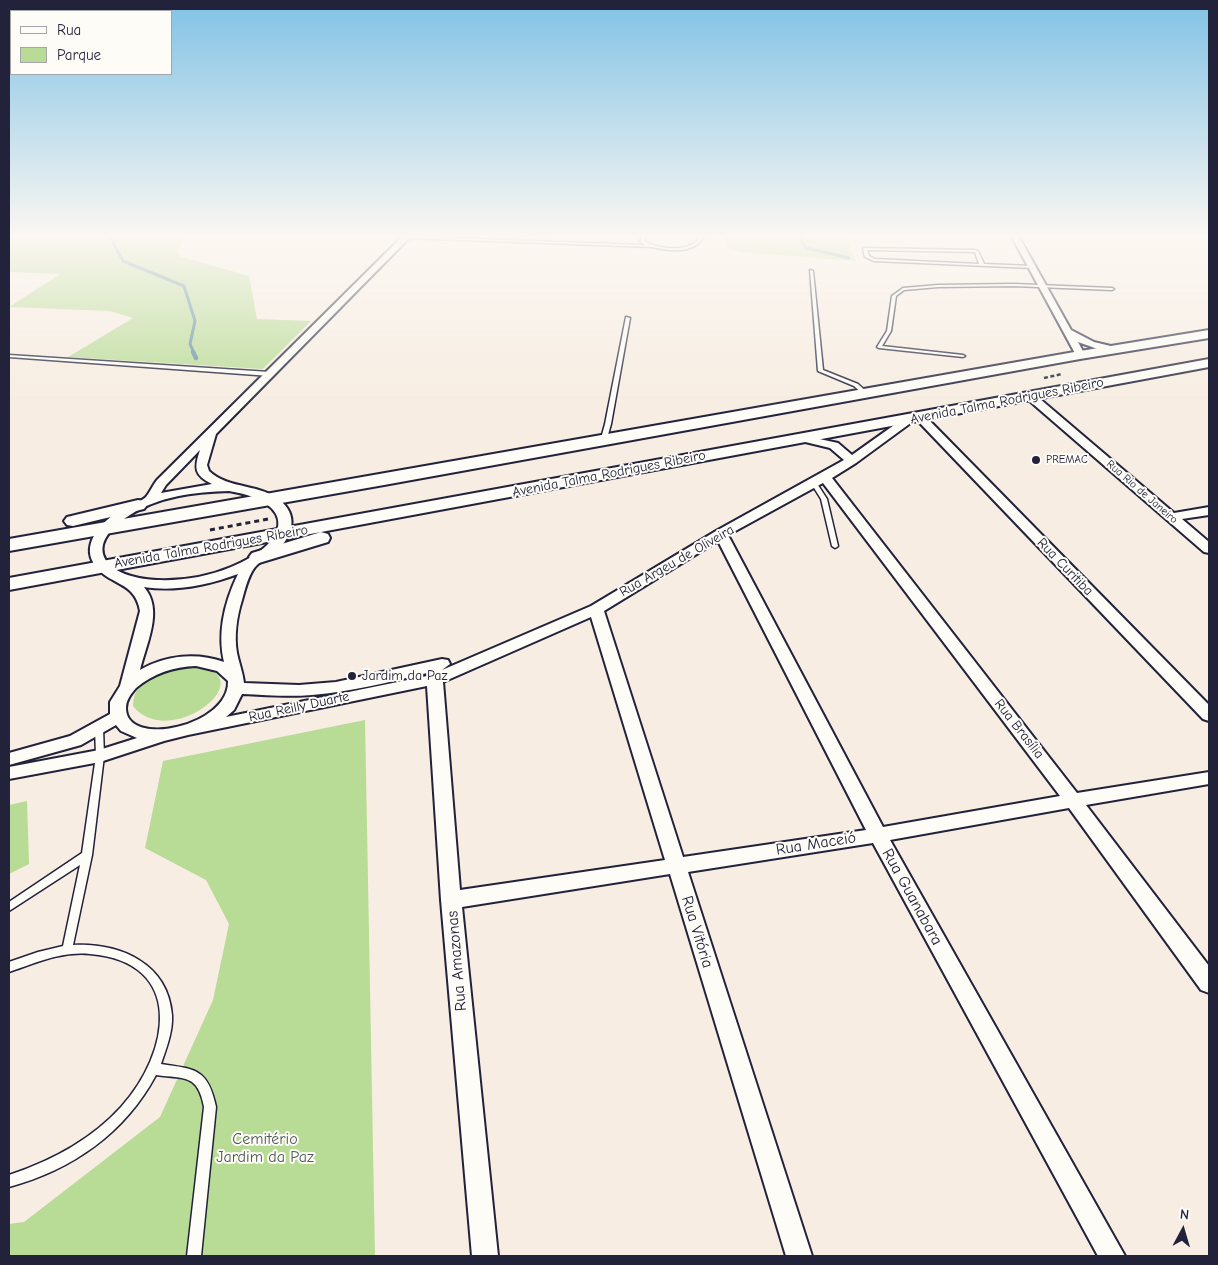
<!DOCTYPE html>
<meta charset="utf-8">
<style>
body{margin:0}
#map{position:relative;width:1218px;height:1265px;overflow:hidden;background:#f7ede2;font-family:"Comic Neue",sans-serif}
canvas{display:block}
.frame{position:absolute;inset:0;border:10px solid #22223b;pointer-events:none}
.legend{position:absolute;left:10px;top:10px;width:162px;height:65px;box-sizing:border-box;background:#fdfcf7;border:1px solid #a5a5ac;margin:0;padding:6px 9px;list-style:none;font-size:15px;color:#22223b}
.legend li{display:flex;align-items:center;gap:10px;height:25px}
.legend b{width:25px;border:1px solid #a5a5ac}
.north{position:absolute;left:1158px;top:1205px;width:50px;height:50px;-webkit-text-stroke:4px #fdfcf7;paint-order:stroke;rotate:6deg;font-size:14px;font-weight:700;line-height:20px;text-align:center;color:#22223b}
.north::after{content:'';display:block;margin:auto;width:18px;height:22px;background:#22223b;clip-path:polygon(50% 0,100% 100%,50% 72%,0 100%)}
</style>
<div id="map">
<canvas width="1218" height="1265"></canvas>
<div class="frame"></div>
<ul class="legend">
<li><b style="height:6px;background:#fdfcf7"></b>Rua</li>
<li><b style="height:14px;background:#b8db95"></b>Parque</li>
</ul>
<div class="north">N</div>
</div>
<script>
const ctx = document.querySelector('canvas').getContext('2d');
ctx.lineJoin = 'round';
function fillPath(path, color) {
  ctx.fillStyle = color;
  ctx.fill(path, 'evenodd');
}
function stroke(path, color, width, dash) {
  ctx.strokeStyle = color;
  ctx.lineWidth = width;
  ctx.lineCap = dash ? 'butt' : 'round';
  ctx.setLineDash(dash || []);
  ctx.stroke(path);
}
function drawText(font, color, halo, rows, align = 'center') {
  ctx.font = font + ' "Comic Neue",sans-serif';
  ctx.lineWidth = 4;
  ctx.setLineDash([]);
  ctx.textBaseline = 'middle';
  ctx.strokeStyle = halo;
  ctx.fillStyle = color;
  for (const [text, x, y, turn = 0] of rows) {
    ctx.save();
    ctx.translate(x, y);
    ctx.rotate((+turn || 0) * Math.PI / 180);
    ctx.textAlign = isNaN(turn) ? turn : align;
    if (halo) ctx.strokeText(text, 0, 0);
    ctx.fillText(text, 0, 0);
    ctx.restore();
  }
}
const green = new Path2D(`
 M9 237H185L177 252 182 257 249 276 257 319 311 321 263 369 68 357 133 318 110 311 9 307 60 274 9 272Z
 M724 237H847L851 251 856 261 740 252 726 247Z
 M185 665C275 669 171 754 133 706 134 676 162 672 185 665Z
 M365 720 375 1256H9V1224L24 1222 160 1117 213 1000 229 924 206 880 145 848 163 761Z
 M27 801 29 864 9 874V805Z`);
const streamFar1 = new Path2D(`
 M110 237 123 261 184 286 195 321 190 344 194 353
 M801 237 804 246 807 248 849 258`);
const stream = new Path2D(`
 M193 352 196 358`);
const pathFar1 = new Path2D(`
 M1044 378 1062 374`);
const path = new Path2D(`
 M210 530 268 519`);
const service = new Path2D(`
 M404 237H425L645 245 640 241 642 237H646L644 241C659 249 687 253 699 239L697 237H701L703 239C691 254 669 251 652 247L406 238Z
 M865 248 976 250 978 251 984 264 1032 266 1034 267 1032 268 874 261 865 257 863 249ZM867 250 975 252 979 264 875 259 869 256Z
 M810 270 813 271 823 370 858 384 869 394V396H865L854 386 818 371Z
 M1014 284 1112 288 1114 289 1112 290 1014 286 938 287 904 290 896 296 891 331 882 346 963 355 965 356 963 357 879 348 877 347 887 331 892 296 903 288 938 285Z
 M626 317 630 318 611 424 606 442 603 444 600 442 605 424Z
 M9 355 270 372 273 374 270 376 9 357Z
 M814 481 816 482 827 499 838 546 837 547 835 548 832 546 821 499 811 483Z
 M99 725 102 726 103 728 104 756 92 855 73 945C120 943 168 963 172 1015 173 1032 166 1049 161 1064 196 1069 208 1069 216 1107L201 1256H187L204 1107C198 1074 185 1079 156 1075 125 1133 72 1170 9 1187V1175C51 1161 91 1140 121 1107 170 1053 186 962 90 954 61 951 36 963 9 972V962L38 952 63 946 80 865 9 911V902L82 853 96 756 95 728 96 726Z`);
const minor = new Path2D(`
 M402 237H410L216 434 207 465 209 471C229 490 261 483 282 502 300 519 290 541 273 554 268 558 262 560 257 565 249 572 245 589 242 600 237 616 234 636 237 653 239 663 243 673 244 683L299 685 336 682 442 659 448 660 450 664 442 670 591 606 716 531 844 460 830 448 797 440 795 438 797 436 801 435 838 443 852 455 904 418H912L914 420 912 422 856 463 832 478 1077 793 1209 772V784L1086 805 1209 966V993L1201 990 1069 808 890 840 1125 1256H1098L873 843 688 872 812 1256H786L670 874 462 907 498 1256H472L441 900 427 686 188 735 164 741 100 762 9 779V767L99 750 137 738 121 731 116 725 81 745 9 765V753L70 736 110 714V702L120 686 140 611C135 580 108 586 94 564 80 542 105 519 122 509 129 505 141 502 146 497 150 492 153 485 157 480ZM200 450C194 468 194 475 212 484L161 493 166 485ZM823 483 1060 796 883 827 728 535ZM229 491C300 503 289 544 231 567 207 577 182 581 157 580 107 578 78 548 130 515 159 496 195 492 229 491ZM718 541 866 830 683 857 604 611ZM238 574C225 601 217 632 224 662 197 652 165 655 140 670 146 644 164 610 144 587 176 592 208 585 238 574ZM591 617 665 860 460 890 443 682ZM196 666 217 671 228 681C230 726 126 749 126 708 126 700 131 694 136 688 154 673 173 667 196 666ZM427 673V676L226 717 234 710 242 694C266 695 289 697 312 695 351 692 389 682 427 673Z
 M1012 237H1019L1071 330 1094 342 1119 348V352L1103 351 1078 342 1085 355 1083 357H1077Z
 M1029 392 1033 393 1174 513 1209 507V515L1182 519 1209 542V553L1204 552 1025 397 1024 395Z
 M921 415 925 416 1209 705V721L1203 719 917 420 916 418Z`);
const secondary = new Path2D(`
 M1209 330V338L1080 359 384 485 9 551V539L1080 351Z
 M1209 359V367L9 590V578Z
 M138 500 144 501 147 505 144 509 73 526 67 525 64 521 67 517Z
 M321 532 328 534 330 538 328 542 259 563 252 561 249 557 252 553Z`);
const markers = [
 [1036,460,5,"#22223b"],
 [352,676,5,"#22223b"]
];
const farPoinames = [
 ["PREMAC",1046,460]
];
const farStreetnames = [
 ["Rua Rio de Janeiro",1142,492,41]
];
const streetNames = [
 ["Avenida Talma Rodrigues Ribeiro",1007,401,-11],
 ["Avenida Talma Rodrigues Ribeiro",609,474,-11],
 ["Avenida Talma Rodrigues Ribeiro",211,547,-10],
 ["Rua Argeu de Oliveira",677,561,-30],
 ["Rua Curitiba",1065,567,46],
 ["Rua Reilly Duarte",299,707,-12],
 ["Rua Brasília",1019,729,52]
];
const poiNames = [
 ["Jardim da Paz",362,676]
];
const nearStreetnames = [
 ["Rua Maceió",816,844,-9],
 ["Rua Guanabara",912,897,61],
 ["Rua Vitória",697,932,73],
 ["Rua Amazonas",457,961,-95]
];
const nearParknames = [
 ["Cemitério",265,1139],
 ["Jardim da Paz",265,1157]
];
fillPath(green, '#b8db95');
stroke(streamFar1, '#5e8e9f', 3);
stroke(stream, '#5e8e9f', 4.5);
stroke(service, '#22223b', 3);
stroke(minor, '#22223b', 4);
stroke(secondary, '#22223b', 4);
stroke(pathFar1, '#22223b', 2.5, [4, 2.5]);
stroke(path, '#22223b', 3, [5, 4]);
fillPath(service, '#fdfcf7');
fillPath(minor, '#fdfcf7');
fillPath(secondary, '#fdfcf7');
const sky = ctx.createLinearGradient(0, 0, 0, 414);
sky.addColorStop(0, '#81c2e5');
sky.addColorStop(0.57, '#fbf7f2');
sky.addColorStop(1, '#fbf7f200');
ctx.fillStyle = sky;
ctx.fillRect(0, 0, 1218, 414);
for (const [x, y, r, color] of markers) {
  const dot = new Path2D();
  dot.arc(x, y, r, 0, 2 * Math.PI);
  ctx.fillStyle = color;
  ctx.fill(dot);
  stroke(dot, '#fdfcf7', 2);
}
drawText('11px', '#22223b', '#fdfcf7', farPoinames, 'left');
drawText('11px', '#22223b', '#fdfcf7', farStreetnames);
drawText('14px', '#22223b', '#fdfcf7', streetNames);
drawText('14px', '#22223b', '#fdfcf7', poiNames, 'left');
drawText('16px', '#22223b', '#fdfcf7', nearStreetnames);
drawText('16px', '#4f5a56', '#fdfcf7', nearParknames);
</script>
